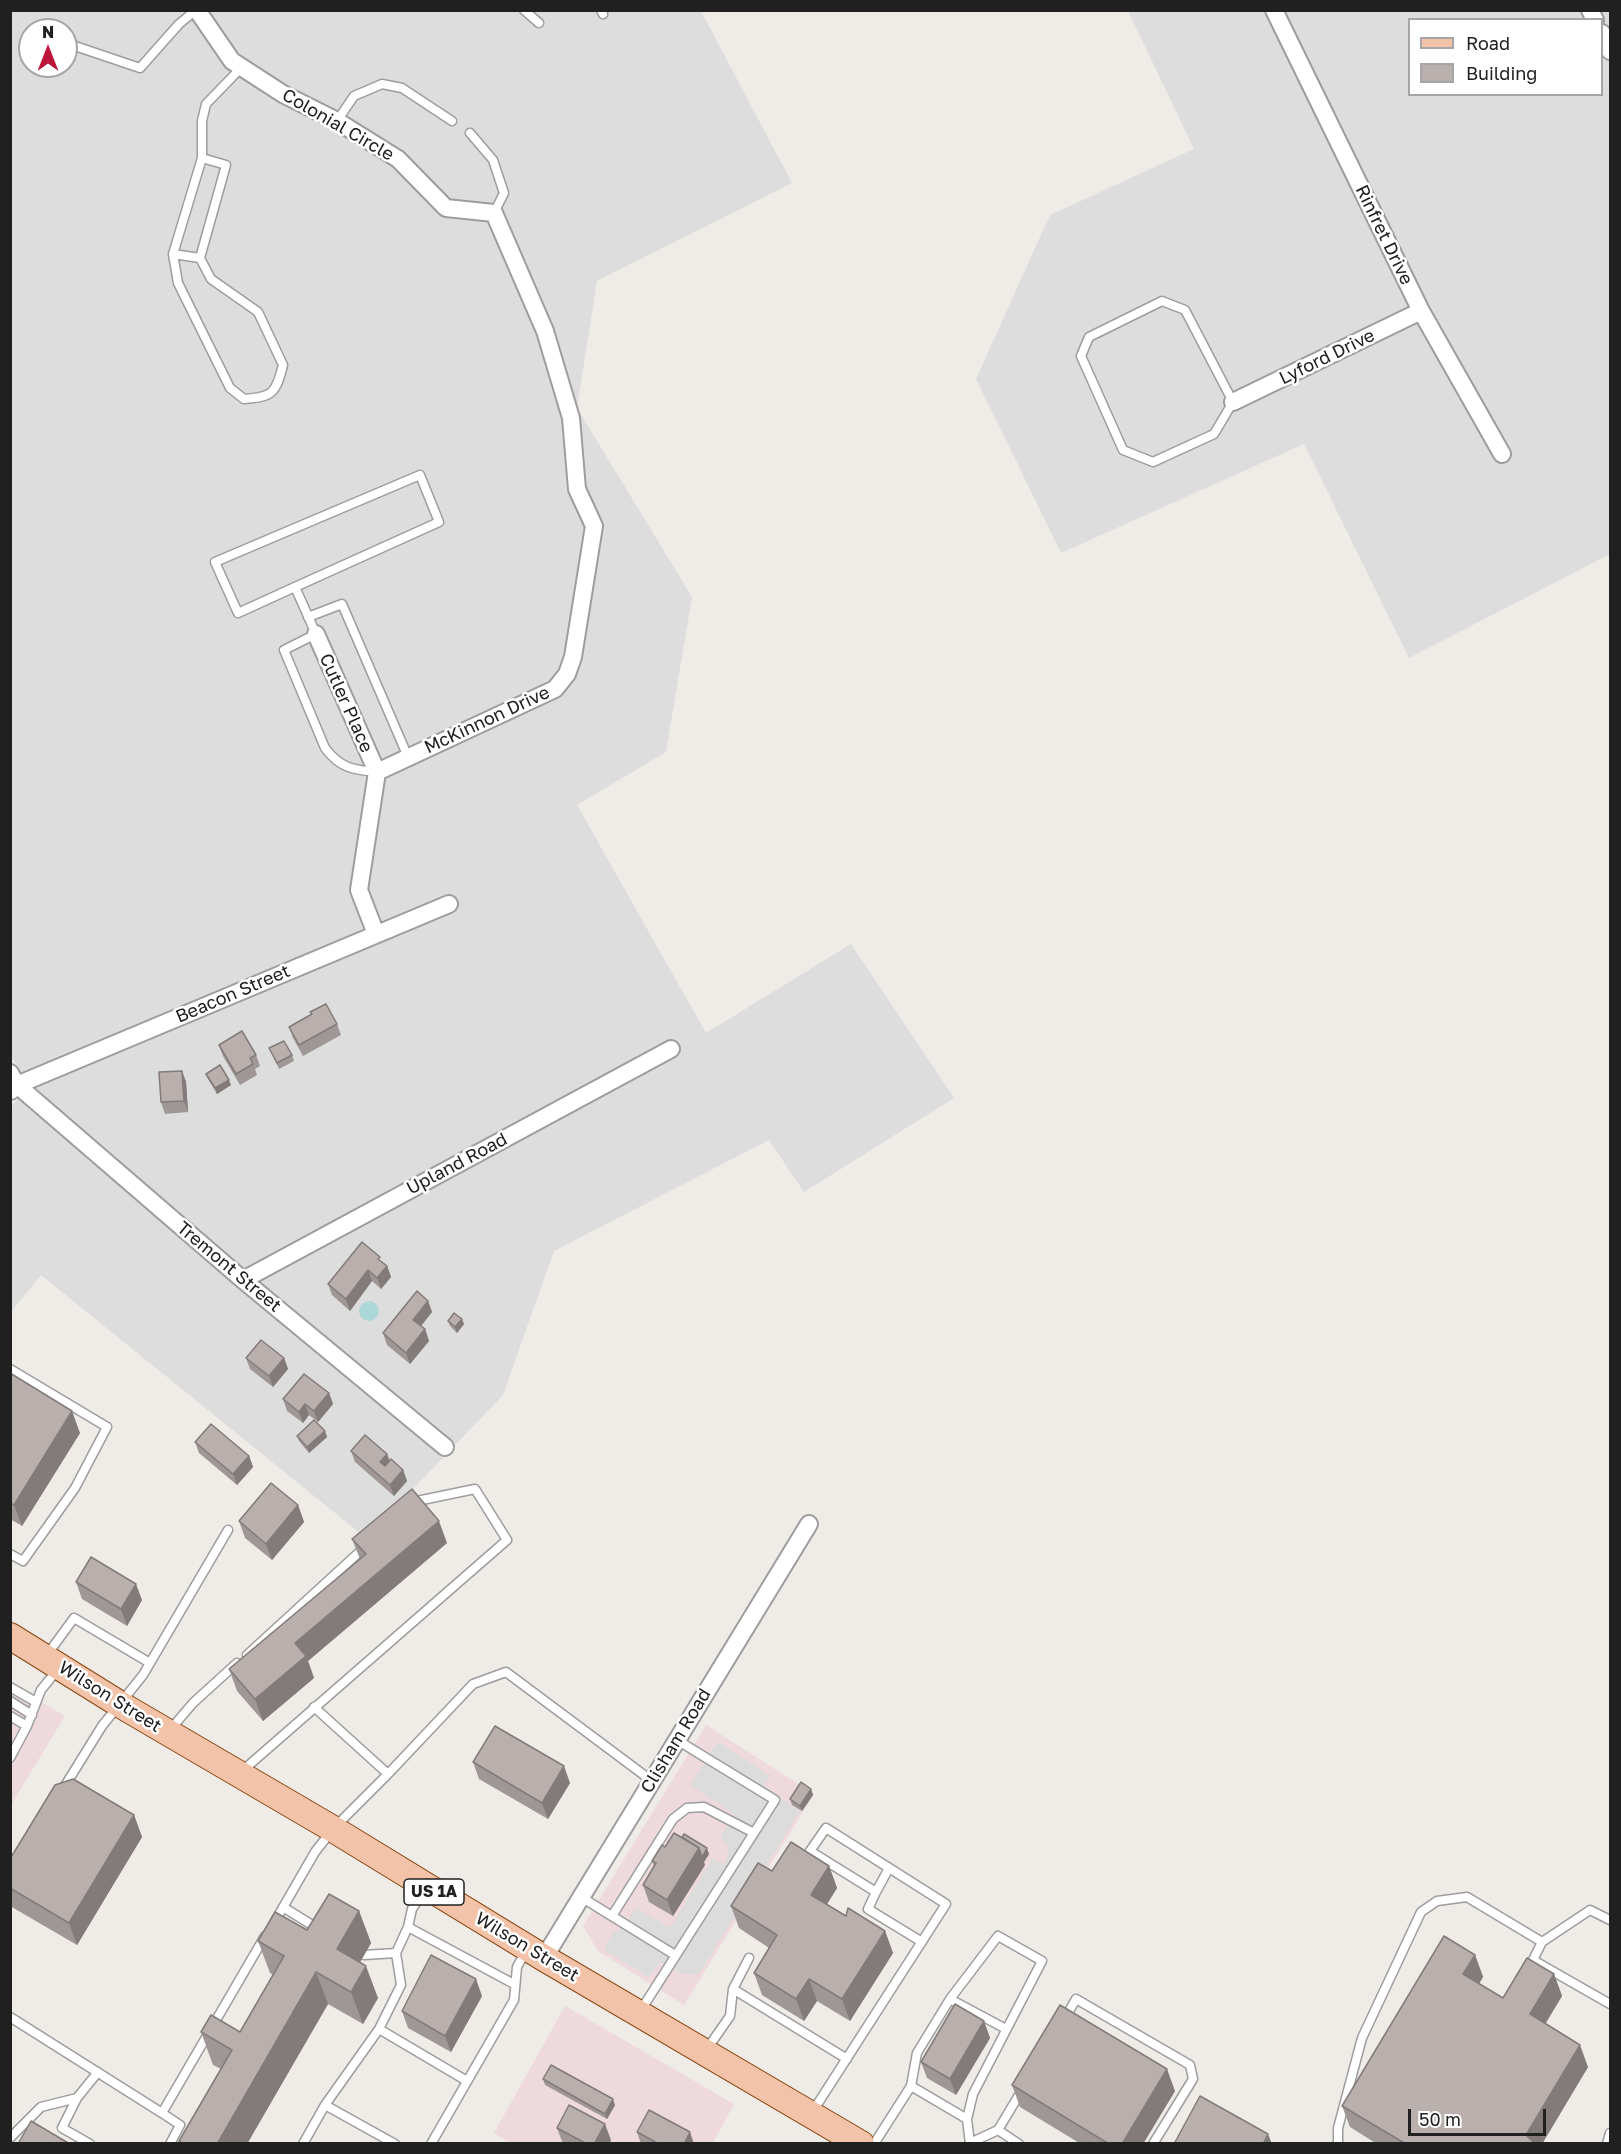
<!DOCTYPE html>
<style>
body{margin:0}
#map{position:relative;width:1621px;height:2154px;overflow:hidden;background:#efebe7;font-family:"Golos Text",sans-serif}
canvas{display:block}
.frame{position:absolute;inset:0;border:12px solid #202020;pointer-events:none}
.legend{position:absolute;left:1408px;top:18px;width:195px;height:78px;box-sizing:border-box;background:#fff;border:2px solid #a6a6a6;margin:0;padding:8px 10px;list-style:none;font-size:18px;color:#202020}
.legend li{display:flex;align-items:center;gap:12px;height:30px}
.legend b{width:30px;border:2px solid #a6a6a6}
.north{position:absolute;left:18px;top:18px;width:60px;height:60px;box-sizing:border-box;background:#fff;border:2px solid #a6a6a6;border-radius:50%;rotate:0deg;font-size:16px;font-weight:700;line-height:24px;text-align:center;color:#202020}
.north::after{content:'';display:block;margin:auto;width:21px;height:27px;background:#bb153a;clip-path:polygon(50% 0,100% 100%,50% 72%,0 100%)}
.scale{position:absolute;left:1408px;top:2109px;width:138px;height:27px;box-sizing:border-box;border:3px solid #202020;border-top:0;padding-left:8px;font-size:18px;line-height:21px;white-space:nowrap;color:#202020;-webkit-text-stroke:4px #fff;paint-order:stroke}
</style>
<div id="map">
<canvas width="1621" height="2154"></canvas>
<div class="frame"></div>
<ul class="legend">
<li><b style="height:8px;background:#f2c3a9"></b>Road</li>
<li><b style="height:16px;background:#b9b0ad"></b>Building</li>
</ul>
<div class="north">N</div>
<div class="scale">50 m</div>
</div>
<script>
const ctx = document.querySelector('canvas').getContext('2d');
ctx.lineJoin = 'round';
function fillPath(path, color) {
  ctx.fillStyle = color;
  ctx.fill(path, 'evenodd');
}
function stroke(path, color, width, dash) {
  ctx.strokeStyle = color;
  ctx.lineWidth = width;
  ctx.lineCap = dash ? 'butt' : 'round';
  ctx.setLineDash(dash || []);
  ctx.stroke(path);
}
function drawText(font, color, halo, rows, align = 'center') {
  ctx.font = font + ' "Golos Text",sans-serif';
  ctx.lineWidth = 5;
  ctx.setLineDash([]);
  ctx.textBaseline = 'middle';
  ctx.strokeStyle = halo;
  ctx.fillStyle = color;
  for (const [text, x, y, turn = 0] of rows) {
    ctx.save();
    ctx.translate(x, y);
    ctx.rotate((+turn || 0) * Math.PI / 180);
    ctx.textAlign = isNaN(turn) ? turn : align;
    if (halo) ctx.strokeText(text, 0, 0);
    ctx.fillText(text, 0, 0);
    ctx.restore();
  }
}
const residential = new Path2D(`
 M11 11H701L792 183 597 281 577 408 692 597 666 752 577 805 706 1033 851 944 954 1098 804 1192 769 1140 554 1251 503 1395 366 1538 41 1275 11 1312V1107L28 1087 10 1054ZM30 30H66V66H30Z
 M1128 11H1610V554L1409 658 1304 444 1061 553 976 379 1050 215 1194 149ZM1410 20H1602V94H1410Z`);
const commercial = new Path2D(`
 M11 1684 65 1716 11 1805Z
 M706 1725 814 1794 684 2005 598 1951 583 1926Z
 M565 2006 734 2104 713 2143 512 2144 494 2133Z`);
const parking = new Path2D(`
 M718 1742 770 1776 763 1786 800 1811 698 1975 680 1973 660 1962 649 1977 604 1950 612 1935 626 1923 636 1908 670 1928 713 1858 725 1865 728 1850 727 1844 720 1838 734 1814 690 1785Z`);
const water = new Path2D(`
 M359 1311a10 10 0 1 1 20 0a10 10 0 1 1-20 0Z`);
const service = new Path2D(`
 M524 10 539 23
 M601 10 603 14
 M66 43 140 68 179 24 196 10
 M337 121 354 96 382 84 402 88 452 121
 M470 133 493 160 504 193 494 213
 M202 158 226 165 200 258 211 279 258 312 283 365C276 393 273 397 244 399L230 388 178 283 173 254 202 158V121L206 104 242 67
 M173 254 200 258
 M1162 301 1185 310 1233 402 1214 434 1153 462 1123 450 1081 356 1089 337Z
 M295 587 439 522 420 475 215 562 238 613 295 587 316 634 284 650 325 748C340 768 353 770 377 772
 M308 617 342 604 408 757
 M10 1369 107 1427 75 1488 23 1561 10 1554
 M47 1655 74 1618 150 1663
 M247 1655 366 1546
 M10 1687 36 1702
 M10 1701 32 1715
 M10 1716 27 1726
 M170 1730 193 1703 237 1663
 M10 1758 27 1726 41 1690 58 1669
 M241 1772 507 1540 475 1489 417 1501 414 1504
 M388 1774 473 1684 506 1672 652 1781
 M63 1789 102 1726 143 1675 228 1530
 M876 1892 889 1868
 M581 1897 675 1955
 M283 1907 320 1930
 M612 1916 673 1819 687 1808 704 1807 754 1833
 M1610 1920 1590 1910 1542 1942 1533 1960 1610 2004
 M274 1923 315 1852 333 1829 388 1774 314 1707
 M408 1927 412 1909 425 1889
 M364 1955 396 1953
 M733 1989 847 2059
 M950 1999 1006 2029
 M641 2010 775 1800 677 1740
 M10 2017 162 2113 265 1936
 M1064 2020 1076 1999 1190 2065 1193 2079 1153 2144
 M379 2029 467 2081
 M707 2049 730 2016 733 1989 749 1958
 M911 2086 967 2119
 M77 2098 62 2128 90 2144
 M325 2105 395 2144
 M813 2111 946 1904 826 1828 810 1851 876 1892 868 1909 922 1942
 M162 2113 180 2125 170 2144
 M998 2130 1019 2144
 M10 2138 41 2107 77 2098 98 2072
 M970 2143 998 2130 1022 2090
 M303 2144 325 2105 379 2029 401 1985 396 1953 408 1927 514 1984
 M431 2144 514 2000 517 1967 526 1951
 M874 2144 911 2086 917 2053 950 1999 998 1936 1042 1961 973 2094 967 2119 970 2144
 M1338 2144V2128L1362 2038 1421 1912 1437 1901 1467 1897 1542 1942
 M1607 2144 1610 2133`);
const minor = new Path2D(`
 M197 10 232 61 283 94 337 121 398 159 446 208 494 213 545 331 571 418 577 489 594 526 573 657 567 674 555 689 377 772
 M1274 10 1421 311 1502 454
 M1590 10 1595 20
 M1602 33 1610 51
 M1233 402 1421 311
 M316 634 377 772
 M376 934 359 890 377 772
 M10 1073 17 1085 243 1280 445 1447
 M11 1091 17 1085 449 904
 M243 1280 671 1049
 M544 1958 809 1524`);
const primary = new Path2D(`
 M10 1636 121 1705 333 1829 544 1958 861 2144`);
const wall = new Path2D(`
 M337 1024 341 1035 303 1056 293 1038 289 1027Z
 M219 1045 256 1055 260 1066 255 1069 257 1075 240 1085 223 1056Z
 M269 1048 292 1055 294 1061 279 1069Z
 M182 1071 186 1082 188 1112 165 1114 161 1102Z
 M206 1074 231 1085 217 1094 208 1079Z
 M381 1261 387 1266 391 1277 381 1289 372 1281 350 1311 332 1295 328 1284Z
 M428 1301 432 1312 421 1326 425 1329 429 1341 410 1364 387 1345 383 1333Z
 M448 1321 464 1324 457 1333 450 1326Z
 M246 1358H284L288 1369 273 1387 250 1369Z
 M10 1373 80 1433 22 1526 10 1519Z
 M329 1393 333 1404 318 1422 309 1415 303 1423 287 1411 283 1399Z
 M325 1431 327 1437 309 1453 299 1441 297 1436Z
 M195 1442 249 1456 253 1467 237 1485 199 1453Z
 M351 1451 387 1454 390 1461 403 1470 407 1481 394 1496 355 1462Z
 M298 1505 304 1522 272 1560 245 1538 239 1521Z
 M352 1539 447 1543 308 1661 314 1678 263 1721 237 1691 229 1669 360 1559Z
 M76 1582 142 1600 127 1626 82 1599Z
 M473 1762 570 1783 548 1819 479 1779Z
 M811 1789 813 1795 802 1811 792 1805 790 1799Z
 M134 1815 142 1837 77 1945 10 1906V1859Z
 M682 1837 709 1854 704 1862 705 1865 673 1916 649 1902 643 1885 654 1866 652 1861 665 1847Z
 M829 1866 837 1888 827 1904 846 1916 885 1931 893 1953 850 2021 817 2001 804 2021 762 1995 754 1973 769 1948 739 1928 731 1906 772 1871Z
 M359 1911 371 1943 360 1962 378 1998 363 2024 328 2004 247 2144H180L179 2141 221 2069 213 2065 201 2032H240L273 1975 270 1973 258 1941 307 1930Z
 M1475 1955 1483 1977 1479 1984 1503 1998 1554 1974 1562 1996 1545 2024 1588 2067 1542 2144H1377L1350 2127 1342 2106Z
 M482 1996 451 2052 408 2028 402 2011Z
 M984 2021 990 2038 956 2095 927 2078 921 2062Z
 M543 2079 615 2105 607 2119 545 2085Z
 M1012 2085 1175 2091 1143 2144H1081L1020 2107Z
 M557 2128 611 2140 609 2144H563Z
 M637 2132 694 2144H641Z`);
const shadedWall = new Path2D(`
 M182 1071 186 1082 188 1112 184 1101Z
 M229 1080 231 1085 217 1094 215 1088Z
 M387 1266 391 1277 381 1289 377 1278Z
 M368 1270 372 1281 350 1311 346 1299Z
 M428 1301 432 1312 417 1331 413 1320Z
 M462 1319 464 1324 457 1333 455 1327Z
 M425 1329 429 1341 410 1364 406 1353Z
 M284 1358 288 1369 273 1387 269 1376Z
 M329 1393 333 1404 318 1422 314 1411Z
 M305 1404 309 1415 303 1423 299 1412Z
 M72 1411 80 1433 22 1526 14 1505Z
 M325 1431 327 1437 309 1453 307 1447Z
 M387 1454 391 1465 384 1473 380 1462Z
 M249 1456 253 1467 237 1485 233 1474Z
 M403 1470 407 1481 394 1496 390 1485Z
 M298 1505 304 1522 272 1560 266 1544Z
 M439 1521 447 1543 308 1661 314 1678 263 1721 255 1699 295 1643Z
 M136 1584 142 1600 127 1626 121 1609Z
 M564 1766 570 1783 548 1819 542 1803Z
 M811 1789 813 1795 802 1811 800 1806Z
 M134 1815 142 1837 77 1945 69 1923Z
 M699 1848 705 1865 673 1916 667 1900Z
 M707 1848 709 1854 704 1862 702 1857Z
 M829 1866 837 1888 819 1917 811 1895Z
 M359 1911 371 1943 349 1982 337 1949Z
 M885 1931 893 1953 850 2021 842 1999Z
 M1475 1955 1483 1977 1471 1996 1463 1974Z
 M366 1966 378 1998 363 2024 351 1992Z
 M316 1972 328 2004 247 2144H217Z
 M1554 1974 1562 1996 1538 2036 1530 2014Z
 M476 1979 482 1996 451 2052 445 2036Z
 M809 1979 817 2001 804 2021 796 1999Z
 M984 2021 990 2038 956 2095 950 2079Z
 M1580 2045 1588 2067 1542 2144H1529L1526 2135Z
 M1167 2069 1175 2091 1143 2144H1122Z
 M613 2099 615 2105 607 2119 605 2114Z
 M605 2124 611 2140 609 2144H594Z
 M690 2132 694 2144H684Z
 M1268 2134 1272 2144H1263Z`);
const building = new Path2D(`
 M326 1004 337 1024 299 1045 289 1027 312 1014 310 1012Z
 M242 1031 256 1055 250 1058 253 1064 236 1074 219 1045Z
 M284 1041 292 1055 277 1063 269 1048Z
 M220 1065 229 1080 215 1088 206 1074Z
 M182 1071 184 1101 161 1102 159 1072Z
 M362 1242 380 1257 378 1259 387 1266 377 1278 368 1270 346 1299 328 1284Z
 M417 1291 428 1301 413 1320 425 1329 406 1353 383 1333Z
 M454 1313 462 1319 455 1327 448 1321Z
 M261 1340 284 1358 269 1376 246 1358Z
 M10 1373 72 1411 14 1505 10 1502Z
 M304 1374 329 1393 314 1411 305 1404 299 1412 283 1399Z
 M314 1420 325 1431 307 1447 297 1436Z
 M211 1424 249 1456 233 1474 195 1442Z
 M365 1435 387 1454 380 1462 385 1466 391 1459 403 1470 390 1485 351 1451Z
 M271 1483 298 1505 266 1544 239 1521Z
 M412 1489 439 1521 295 1643 306 1656 255 1699 229 1669 366 1554 352 1539Z
 M91 1557 136 1584 121 1609 76 1582Z
 M495 1726 564 1766 542 1803 473 1762Z
 M73 1779 134 1815 69 1923 10 1888V1859L55 1785Z
 M801 1782 811 1789 800 1806 790 1799Z
 M674 1833 699 1848 667 1900 643 1885 656 1863 652 1861 662 1845 665 1847Z
 M684 1834 707 1848 702 1857 699 1848 682 1837Z
 M791 1842 829 1866 811 1895 846 1916 848 1908 885 1931 842 1999 809 1979 796 1999 754 1973 777 1935 731 1906 758 1863 772 1871Z
 M329 1894 359 1911 337 1949 366 1966 351 1992 316 1972 217 2144H184L179 2141 232 2050 201 2032 211 2015 240 2032 284 1956 258 1941 275 1912 307 1930Z
 M1444 1936 1475 1955 1463 1974 1503 1998 1527 1958 1554 1974 1530 2014 1580 2045 1526 2135 1535 2144H1406L1342 2106Z
 M431 1955 476 1979 445 2036 402 2011Z
 M955 2004 984 2021 950 2079 921 2062Z
 M1060 2005 1167 2069 1122 2144H1109L1012 2085Z
 M551 2065 613 2099 605 2114 543 2079Z
 M1200 2096 1268 2134 1263 2144H1174Z
 M569 2105 605 2124 594 2144H587L557 2128Z
 M649 2110 690 2132 684 2144H659L637 2132Z
 M31 2121 70 2144H18Z`);
const shields = [
 [434,1892,60]
];
const shieldNames = [
 ["US 1A",434,1892]
];
const streetNames = [
 ["Colonial Circle",338,125,30],
 ["Rinfret Drive",1384,235,64],
 ["Lyford Drive",1327,357,-26],
 ["Cutler Place",346,703,66],
 ["McKinnon Drive",487,720,-25],
 ["Beacon Street",233,994,-23],
 ["Upland Road",457,1164,-28],
 ["Tremont Street",229,1267,40],
 ["Wilson Street",110,1697,32],
 ["Clisham Road",676,1741,-59],
 ["Wilson Street",527,1947,31]
];
fillPath(residential, '#dedddd');
fillPath(commercial, '#eed9dd');
fillPath(parking, '#dcdcdc');
fillPath(water, '#add8d8');
stroke(service, '#9d9d9d', 11);
stroke(minor, '#9d9d9d', 20);
stroke(primary, '#8c4710', 28);
stroke(service, '#fff', 8);
stroke(minor, '#fff', 16);
stroke(primary, '#f2c3a9', 26);
fillPath(wall, '#9f9795');
fillPath(shadedWall, '#827b79');
fillPath(building, '#b9b0ad');
stroke(building, '#827b79', 1.5);
for (const [x, y, w] of shields) {
  const box = new Path2D();
  box.roundRect(x - w / 2, y - 13, w, 26, 4.5);
  ctx.fillStyle = '#fff';
  ctx.fill(box);
  stroke(box, '#202020', 1.5);
}
drawText('bold 16px', '#202020', null, shieldNames);
drawText('18px', '#202020', '#fff', streetNames);
</script>
